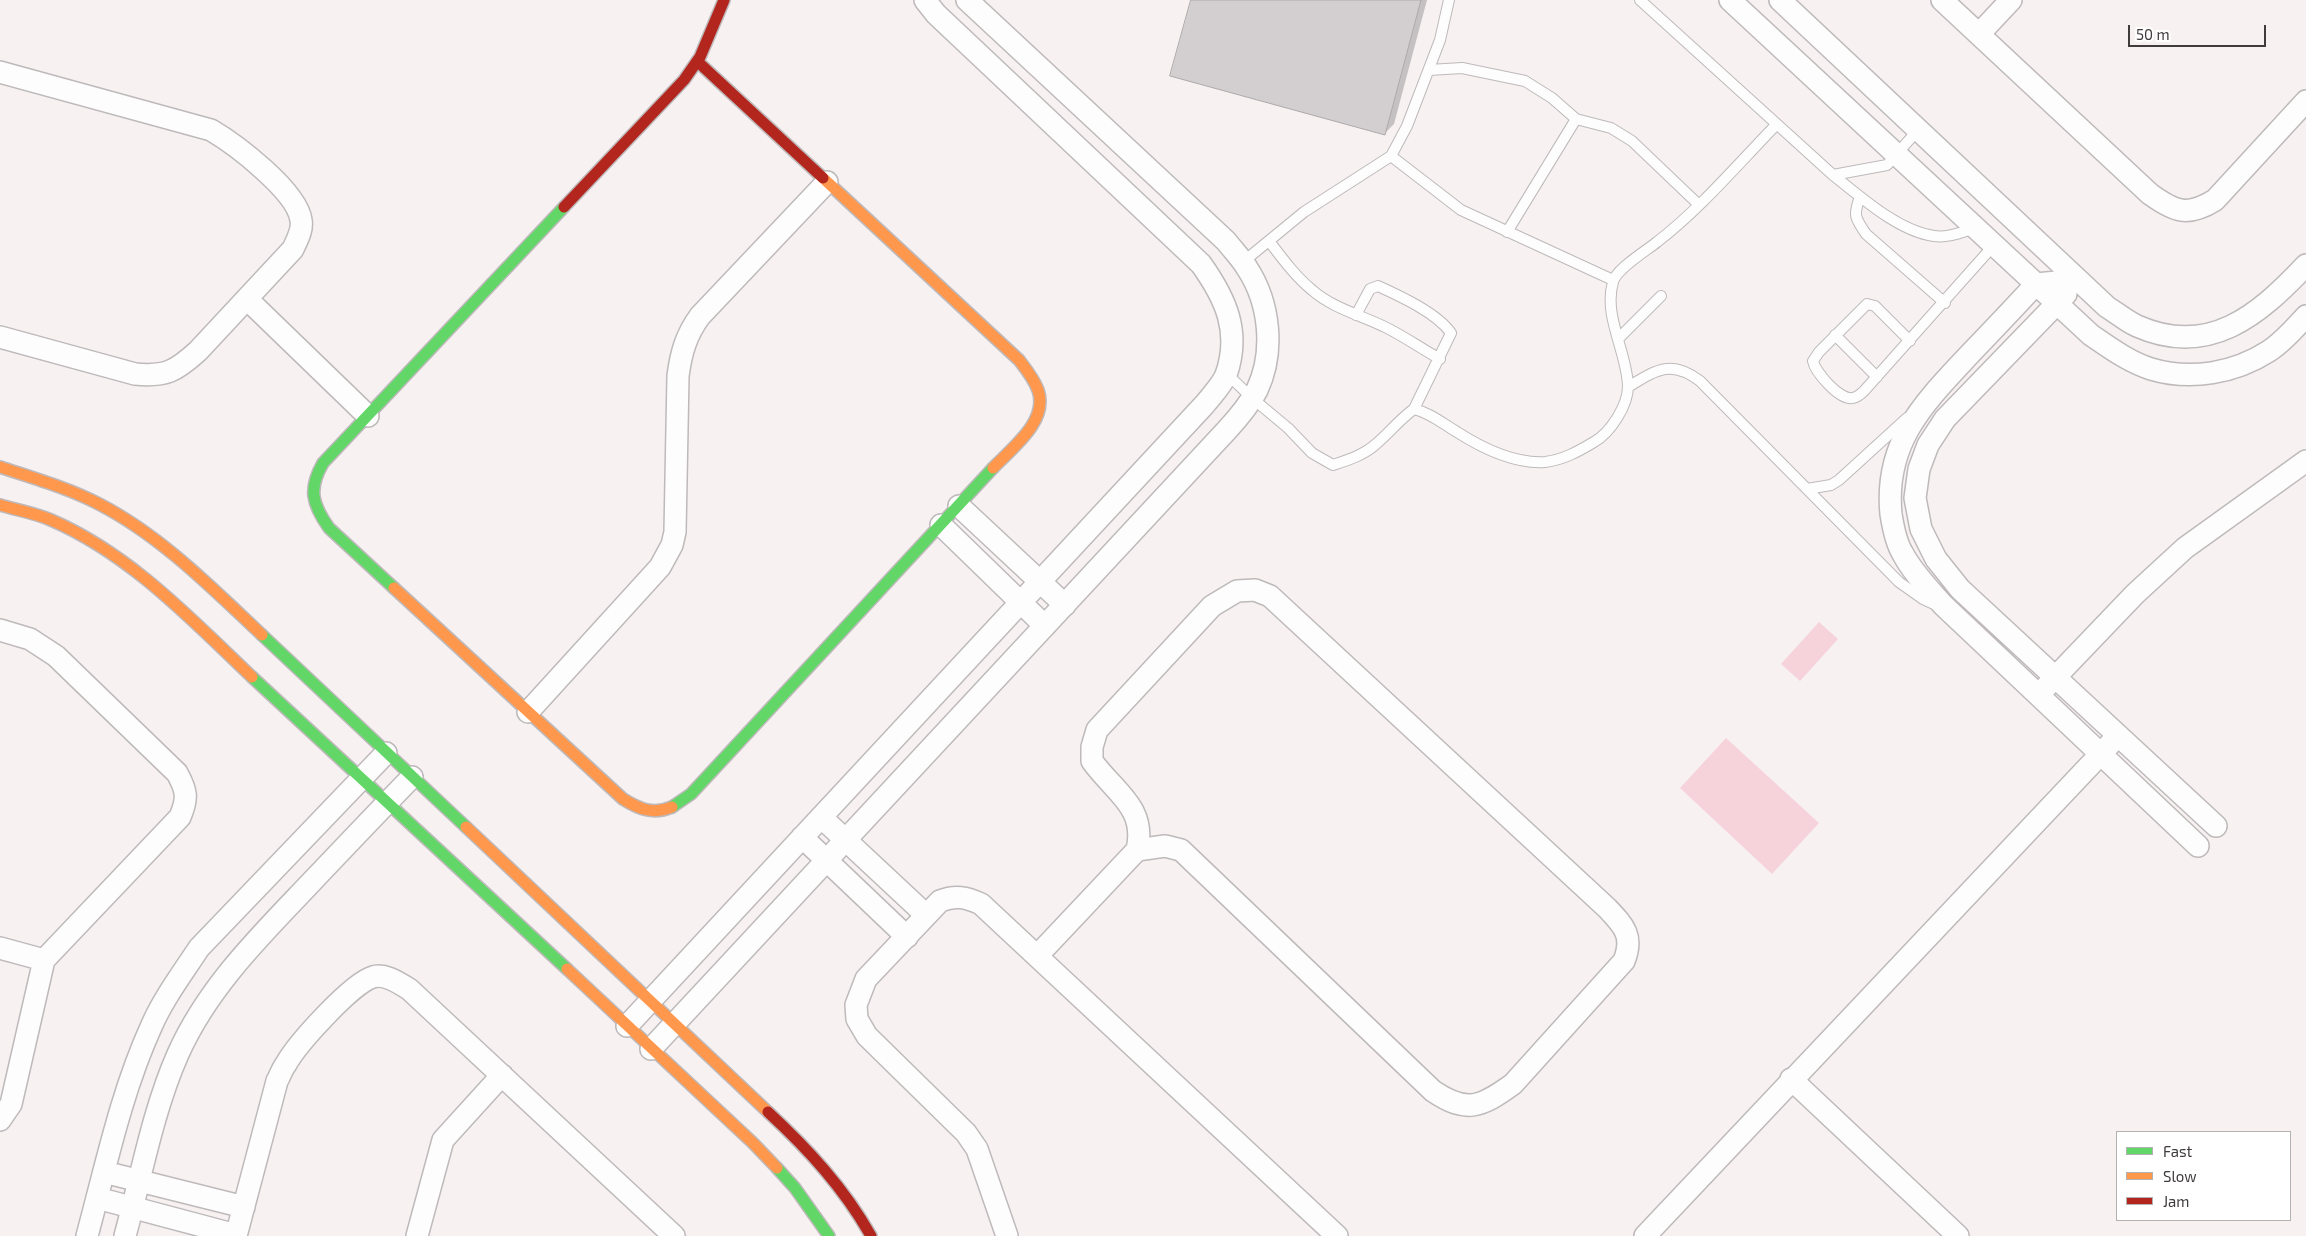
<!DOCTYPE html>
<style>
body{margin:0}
#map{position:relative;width:2306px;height:1236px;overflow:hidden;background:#f7f1f2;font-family:"Exo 2",sans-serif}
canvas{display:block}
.legend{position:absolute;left:2116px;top:1131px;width:175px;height:90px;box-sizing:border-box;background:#fff;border:1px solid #b3b1b1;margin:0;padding:6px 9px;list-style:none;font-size:15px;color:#403b3c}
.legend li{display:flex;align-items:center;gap:10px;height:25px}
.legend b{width:25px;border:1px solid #b3b1b1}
.scale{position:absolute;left:2128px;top:25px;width:138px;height:22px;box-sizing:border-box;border:2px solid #403b3c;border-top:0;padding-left:6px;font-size:15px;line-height:18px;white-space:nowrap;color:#403b3c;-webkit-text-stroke:4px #fff;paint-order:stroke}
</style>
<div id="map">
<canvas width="2306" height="1236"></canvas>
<ul class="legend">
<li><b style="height:6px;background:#63d668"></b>Fast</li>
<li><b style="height:6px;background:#ff974d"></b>Slow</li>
<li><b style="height:6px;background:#b3261e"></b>Jam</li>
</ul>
<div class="scale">50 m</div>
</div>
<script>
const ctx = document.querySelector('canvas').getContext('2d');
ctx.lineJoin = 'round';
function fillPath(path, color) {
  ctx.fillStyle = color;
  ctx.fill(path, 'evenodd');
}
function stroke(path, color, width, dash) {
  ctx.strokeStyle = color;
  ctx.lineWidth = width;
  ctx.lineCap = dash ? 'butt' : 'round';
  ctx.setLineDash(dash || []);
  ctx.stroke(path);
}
const green = new Path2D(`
 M1819 622 1838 639 1800 681 1781 664Z
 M1726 738 1819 823 1772 874 1680 788Z`);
const shadow = new Path2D(`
 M1192 0H1427L1394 124 1384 134Z`);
const building = new Path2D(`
 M1191 0H1421L1385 135 1170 76Z`);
const lane = new Path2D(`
 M1640 0 1833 175 1887 165 1918 130
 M1429 70 1462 68 1525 81 1552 98 1576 119 1611 128 1632 141 1698 204
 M1391 156 1461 210 1613 280
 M1833 175C1861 197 1898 231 1934 236 1948 238 1962 232 1975 228
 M1860 197C1853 215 1855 218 1866 234L1945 303
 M1507 232 1576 119
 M1269 241C1282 258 1295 276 1312 290 1334 309 1361 315 1387 328 1405 337 1422 349 1440 359
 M1243 262 1304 212 1391 156 1407 126 1440 40 1449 0
 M1356 315 1370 289 1378 286C1400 296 1437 313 1451 333L1414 409
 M1835 335 1877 377
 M1618 339 1661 296
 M1910 341 1875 306 1867 304 1819 352 1813 361C1815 372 1840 401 1853 398 1857 397 1861 394 1864 391L1994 245
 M1226 373 1252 398 1288 428 1312 453 1333 465C1348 460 1364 455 1376 444 1389 433 1400 419 1414 409 1430 413 1442 423 1457 432 1482 448 1514 464 1545 462 1563 460 1579 451 1594 442 1610 433 1628 406 1628 386 1627 352 1603 316 1613 282 1616 269 1646 251 1657 242 1700 209 1738 164 1776 125
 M1628 387C1656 370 1671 359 1700 381L1899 582 1923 599 1936 605
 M1807 489 1831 485 1839 480 1907 418`);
const street = new Path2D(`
 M1730 0 2091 335C2110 348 2129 362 2151 369 2191 381 2235 373 2269 351 2283 342 2295 328 2306 316
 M1780 0 2107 307C2117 313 2126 321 2137 326 2209 358 2259 315 2306 265
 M1942 0 2150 194C2175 212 2188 217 2215 200L2306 101
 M1979 34 2011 0
 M0 72 211 130C235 144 297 191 301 220 303 230 297 240 293 249L198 351C176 371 166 377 135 374L0 337
 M2078 280 2036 284C2014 308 1991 332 1968 356 1923 404 1884 443 1891 514 1893 527 1896 543 1903 554 1913 573 1929 589 1943 605L2198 846
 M2066 294 1945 419 1928 445 1919 469 1915 498 1921 529 1936 559 1960 589 2216 826
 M247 299 368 416
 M959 506 1065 605
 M941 525 1045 626
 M0 630 30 639 56 656 177 773C187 791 188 798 180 817L44 960 11 1104 0 1120
 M2045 688 2135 594 2185 548 2306 461
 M528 712 660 567 672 545 675 532 678 376C681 353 686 335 700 316L827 182
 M821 817 926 915
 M802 837 907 937
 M0 948 44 960
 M1037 956 1137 850C1147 807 1114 792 1092 761V747L1097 730 1212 606 1237 591 1255 590 1270 596 1607 908C1624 926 1634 936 1624 961L1513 1084C1481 1107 1467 1114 1433 1091L1181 850 1165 846 1137 850
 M627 1026 1205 404C1212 395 1222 385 1226 375 1241 332 1226 299 1201 264L936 14 925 0
 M651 1049 1227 430C1239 417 1249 405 1257 390 1275 352 1270 303 1247 268 1241 258 1233 250 1226 241L967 0
 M1791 1079 1958 1236
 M104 1172 244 1207
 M97 1198 236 1235
 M87 1236C106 1166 121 1093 151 1027 163 999 182 974 199 948L386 753
 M125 1236C141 1177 153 1110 178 1054 206 991 255 941 302 892 339 853 375 815 412 777
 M236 1236 277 1081C280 1076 282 1069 286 1064 297 1044 352 983 373 977 385 973 399 983 409 989L674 1236
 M417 1236 443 1140 502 1075
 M1007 1236 977 1149 966 1133 867 1036 857 1019 856 1005 866 979 940 901C955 895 966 897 981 904L1337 1236
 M1645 1236 2111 743`);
const fast = new Path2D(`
 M394 588 329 528C312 504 308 489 323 463L564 207
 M262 635 466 827
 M252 677 567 969
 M672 807 691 794 993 468
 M777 1168 795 1188 829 1236`);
const slow = new Path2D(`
 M823 178 1019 360C1026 369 1034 379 1038 390 1049 421 1012 448 993 468
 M0 467C33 478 68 488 99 504 161 536 212 588 262 635
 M0 505C17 510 35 513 51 520 130 554 191 619 252 677
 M394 588 623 799C639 809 653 815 672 807
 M466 827 768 1112
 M567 969 753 1143 777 1168`);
const jam = new Path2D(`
 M697 61 823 178
 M564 207 684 80 700 57 724 0
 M768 1112C808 1149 844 1188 871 1236`);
fillPath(green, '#f6d3da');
fillPath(shadow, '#0003');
fillPath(building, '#d3cecf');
stroke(building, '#ada8a9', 1);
stroke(lane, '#beb9ba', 12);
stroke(street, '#beb9ba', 24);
stroke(fast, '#beb9ba', 14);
stroke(slow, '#beb9ba', 14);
stroke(jam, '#beb9ba', 14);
stroke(lane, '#fefdfd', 10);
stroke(street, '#fefdfd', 21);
stroke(fast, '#63d668', 11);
stroke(slow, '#ff974d', 11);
stroke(jam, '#b3261e', 11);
</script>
